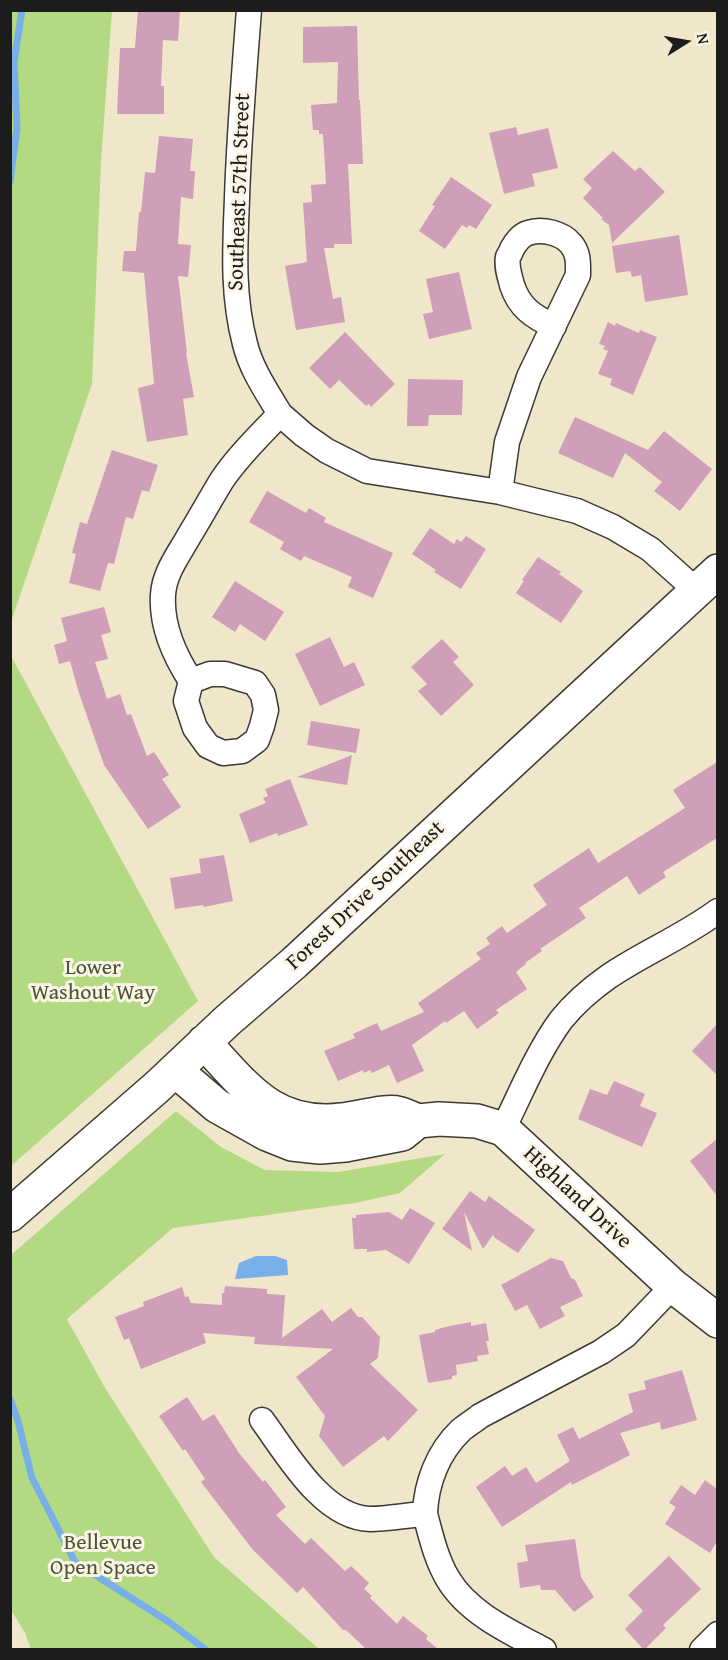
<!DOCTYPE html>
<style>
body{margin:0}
#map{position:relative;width:728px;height:1660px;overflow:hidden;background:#f0e7ca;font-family:"Gentium Book Plus",serif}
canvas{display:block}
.frame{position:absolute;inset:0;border:12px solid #1c1c1c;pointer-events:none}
.north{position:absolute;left:656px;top:12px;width:60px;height:60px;-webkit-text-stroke:4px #fcf5e5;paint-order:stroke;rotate:79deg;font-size:16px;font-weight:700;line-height:24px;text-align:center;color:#1c1c1c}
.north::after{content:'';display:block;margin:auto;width:21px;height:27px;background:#1c1c1c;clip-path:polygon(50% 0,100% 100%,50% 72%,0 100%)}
</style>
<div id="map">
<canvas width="728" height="1660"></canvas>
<div class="frame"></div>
<div class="north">N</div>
</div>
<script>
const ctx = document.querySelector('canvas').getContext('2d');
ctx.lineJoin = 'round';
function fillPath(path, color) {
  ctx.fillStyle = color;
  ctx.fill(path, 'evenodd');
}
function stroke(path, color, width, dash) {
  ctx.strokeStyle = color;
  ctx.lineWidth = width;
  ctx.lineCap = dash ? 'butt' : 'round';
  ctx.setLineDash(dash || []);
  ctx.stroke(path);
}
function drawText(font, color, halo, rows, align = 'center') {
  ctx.font = font + ' "Gentium Book Plus",serif';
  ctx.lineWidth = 6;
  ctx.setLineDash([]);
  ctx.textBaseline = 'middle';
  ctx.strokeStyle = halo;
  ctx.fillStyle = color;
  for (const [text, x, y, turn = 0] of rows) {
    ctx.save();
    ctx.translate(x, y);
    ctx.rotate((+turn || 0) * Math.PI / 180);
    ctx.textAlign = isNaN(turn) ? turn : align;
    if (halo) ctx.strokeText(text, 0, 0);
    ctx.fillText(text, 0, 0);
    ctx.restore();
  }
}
const green = new Path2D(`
 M11 10 112 11 101 162 92 384 11 622Z
 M10 654 198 1001 11 1166H10Z
 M176 1111 221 1147 265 1170 338 1172 445 1154 400 1193 355 1203 173 1228 67 1319 105 1388 214 1557 319 1649H31L25 1633 11 1610V1255Z`);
const water = new Path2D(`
 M256 1256H275L287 1260 288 1275 235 1279 239 1263Z`);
const stream = new Path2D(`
 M10 181 17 128 14 62 22 10
 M10 1399 18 1421 32 1478 75 1562 169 1622 206 1650`);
const building = new Path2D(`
 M138 10H180L178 41 163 40 161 86H164V114H117L120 48H135Z
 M357 26 359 100H360L363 164H348L352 244H334V248H324L333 299 341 297 345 322 296 330 285 266 307 262 303 203 312 202 311 185 326 184 323 134H319V130H313L311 105 337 103 338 62 303 63V27Z
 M516 127 518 135 548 128 558 168 532 174 535 186 504 194 489 133Z
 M159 136 193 139 190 171H195L193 199 181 197 178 244 191 245 188 277 178 276 187 353H186L194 397 183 399 188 435 147 442 138 388 154 384 144 273 122 271 124 251H136L139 212H141L145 172 155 173Z
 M613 151 635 171 640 167 665 192 612 243 609 225 601 219 603 218 583 198 592 188 583 179Z
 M451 177 492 205 476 229 469 225 467 228 462 225 445 249 419 231 435 206 432 205Z
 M679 235 688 295 645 302 641 275 632 277 630 271 616 273 612 246Z
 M459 272 472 329 429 339 423 314 433 312 426 279Z
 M608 322 615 326 616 323 639 333 640 330 657 337 633 395 610 385 612 379 598 374 608 351 603 349 605 346 599 344Z
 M345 332 395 384 371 407 369 404 366 406 339 380 330 389 309 368Z
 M408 379 463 380 462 415H429L428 426H407Z
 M575 417 648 450 664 431 712 469 680 511 654 491 662 482 625 453 613 478 558 453Z
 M112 450 158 465 149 492 142 490 133 519 126 517 114 564 108 563 100 591 69 583 76 554 72 553 80 522 87 524Z
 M267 491 306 513 309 508 326 518 324 522 393 553 373 598 348 587 352 577 304 556 301 561 280 549 284 542 249 522Z
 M430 528 454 544 457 539 461 542 466 536 486 549 461 589 434 572 436 570 412 554Z
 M538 557 561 572 559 574 583 591 561 623 516 593 524 581 522 580Z
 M235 581 284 612 265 641 240 624 235 632 212 617Z
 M104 607 111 632 101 635 108 659 95 662 107 699 120 694 127 715 131 714 147 756 154 752 169 775 162 779 181 807 148 829 104 765 78 690 70 661 59 664 54 645 67 641 61 618Z
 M330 637 344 667 354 662 365 685 320 706 295 654Z
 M442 639 459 657 453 662 474 685 441 716 418 691 427 684 411 667Z
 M311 721 360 729 356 753 307 745Z
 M352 755 347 785 297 777Z
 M717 762V838L663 872 666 877 639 895 627 876 579 908 586 918 540 949 542 951 525 963 526 964 516 972 527 989 496 1010 499 1013 477 1029 464 1011 446 1023 445 1021 412 1045 424 1071 397 1083 389 1065 372 1073 370 1070 364 1073 363 1070 338 1081 324 1051 355 1038 353 1034 377 1023 381 1031 424 1012 418 1003 481 959 476 953 490 944 486 938 502 926 507 933 547 905 533 885 589 848 598 863 685 808 673 790Z
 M290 779 308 825 278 836 277 833 250 843 239 814 266 803 263 798 268 796 265 789Z
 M224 855 233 901 204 907 203 905 175 909 170 878 201 873 199 859Z
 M717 1024V1075L692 1051Z
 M614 1081 645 1094 640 1106 657 1113 642 1147 578 1119 590 1089 607 1095Z
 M717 1139V1196L690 1161Z
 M470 1191 485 1202 489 1196 535 1230 518 1253 495 1238 493 1235 483 1249 464 1212 472 1251 442 1229Z
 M410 1208 435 1223 409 1264 386 1250 367 1252V1249H354L352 1218H356V1215L389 1212 402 1220Z
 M551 1258 563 1261 571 1278 575 1280 583 1296 560 1307 565 1316 540 1329 527 1305 515 1311 501 1285Z
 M225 1286 267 1289V1294L285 1295 282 1338 322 1309 332 1322 351 1308 358 1317H362L380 1337 378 1358 370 1364 418 1410 388 1441 384 1436 343 1467 319 1436 325 1416 296 1377 333 1349 254 1344 255 1337 203 1333 206 1343 141 1369 129 1338 124 1340 115 1317 144 1306 143 1302 182 1287 185 1297 188 1296 191 1303 222 1305V1293H224Z
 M471 1322V1326L486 1323 489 1341H486L489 1354 477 1356 478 1361 456 1365 457 1375 452 1376V1379L428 1383 419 1335 435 1332V1330L445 1327Z
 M682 1370 697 1420 661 1430 660 1422 620 1433 630 1455 572 1485 571 1482 502 1527 476 1487 505 1466 512 1476 526 1467 536 1483 570 1461 557 1435 573 1427 579 1439 633 1412 628 1394 646 1389 644 1381Z
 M187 1397 203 1421 214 1414 239 1453 263 1482 265 1480 286 1507 276 1515 305 1544 311 1538 345 1571 351 1566 369 1583 364 1589 372 1596 370 1598 397 1624 403 1616 428 1636 426 1639 439 1650H367L346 1630H343L303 1587 297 1593 253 1550 201 1482 205 1479 185 1449 183 1451 159 1416Z
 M705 1480 717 1489V1541L710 1553 665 1524 676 1507 669 1503 681 1485 695 1495Z
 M575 1539 581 1577 594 1597 574 1612 555 1590H541L540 1585 520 1588 517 1563 528 1561 525 1545Z
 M669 1556 701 1589 663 1625 666 1628 644 1650 625 1629 643 1611 628 1595Z`);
const street = new Path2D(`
 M280 414 304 435 327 451 367 471 500 492 577 511 613 527 650 549 697 591
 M500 492 507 442 529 377 578 275C578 264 579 253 571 244 562 233 542 228 528 233 521 235 515 243 512 249 512 250 508 257 508 257 506 266 510 277 512 285 519 307 533 317 554 326
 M191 681 210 674H225L255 683 263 695 266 710 262 726 257 740 242 751 223 753 208 746 195 728 186 701 191 681C174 655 161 626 163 595 164 573 179 554 189 536 200 518 211 498 222 480 238 456 260 435 280 414 267 392 251 369 245 344 232 294 235 249 237 198 239 136 244 73 249 10
 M503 1129C521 1093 537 1053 561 1020 574 1004 591 989 608 977 643 953 683 937 718 911
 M262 1420C287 1454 323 1518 370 1519 388 1519 407 1515 425 1514 431 1536 436 1559 448 1579 468 1613 510 1632 544 1650
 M425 1514C426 1483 438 1452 461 1430 467 1425 474 1421 480 1416L601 1352 626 1335 673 1286
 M702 1650 718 1634`);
const secondary = new Path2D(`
 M175 1070 217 1106 267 1134 292 1144 320 1147 345 1145 402 1134 418 1121C412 1119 404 1114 397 1113 387 1110 355 1119 342 1120 273 1128 246 1087 204 1042
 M418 1121 439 1119 477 1121 503 1129 673 1286 718 1321
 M10 1215 157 1087 227 1021 294 963 718 571`);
const streetNames = [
 ["Southeast 57th Street",240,192,-88],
 ["Forest Drive Southeast",366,896,-43],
 ["Highland Drive",577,1198,43]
];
const parkNames = [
 ["Lower",93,968],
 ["Washout Way",93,993],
 ["Bellevue",103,1543],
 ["Open Space",103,1568]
];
fillPath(green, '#b3da83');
fillPath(water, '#79afe8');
stroke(stream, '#79afe8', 7);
fillPath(building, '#cf9eb8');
stroke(street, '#3c3a36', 27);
stroke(secondary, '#3c3a36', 36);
stroke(street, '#fff', 24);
stroke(secondary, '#fff', 33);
drawText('22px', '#1c1c1c', '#fcf5e5', streetNames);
drawText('22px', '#49553b', '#fcf5e5', parkNames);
</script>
